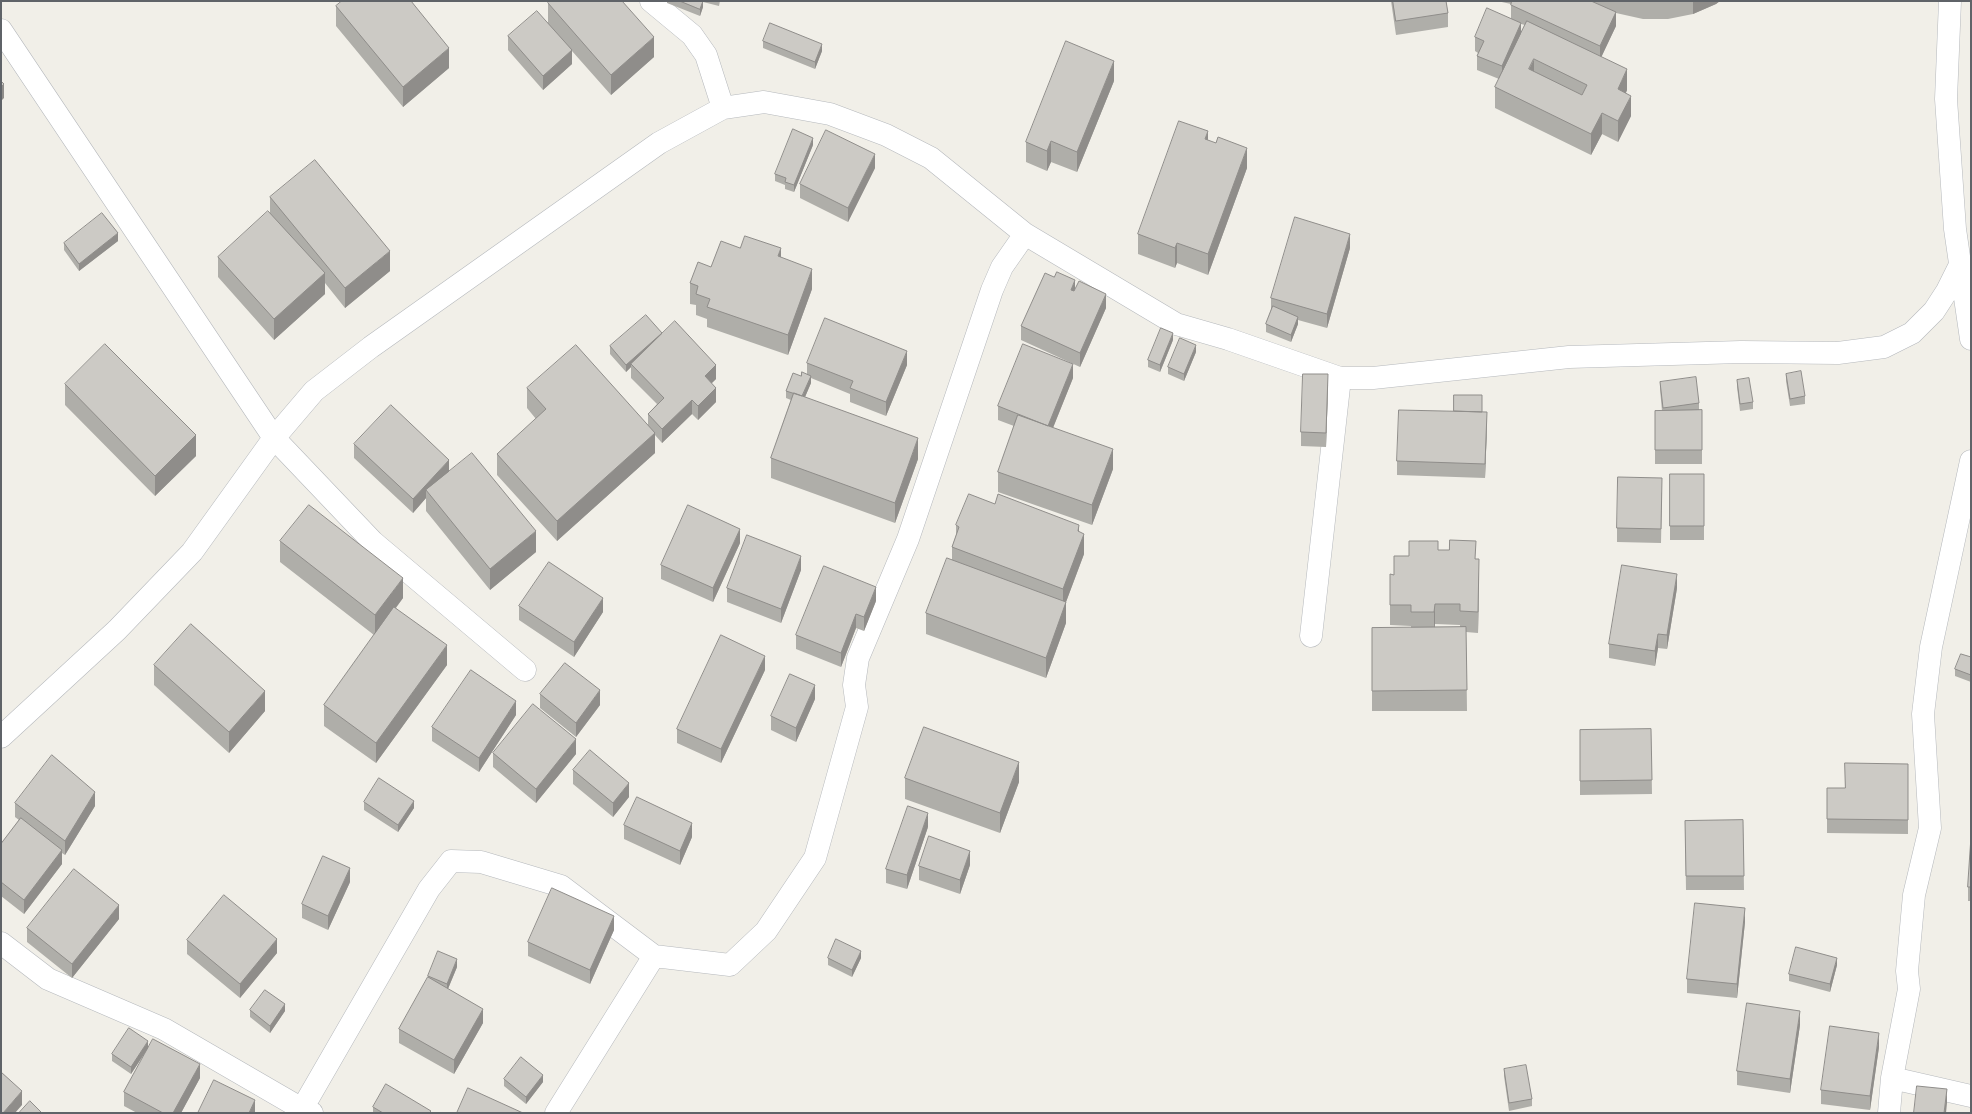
<!DOCTYPE html>
<style>
body{margin:0}
#map{position:relative;width:1972px;height:1114px;overflow:hidden;background:#f1efe8;font-family:Jost,sans-serif}
canvas{display:block}
.frame{position:absolute;inset:0;border:2px solid #5f6368;pointer-events:none}
</style>
<div id="map">
<canvas width="1972" height="1114"></canvas>
<div class="frame"></div>
</div>
<script>
const ctx = document.querySelector('canvas').getContext('2d');
ctx.lineJoin = 'round';
function stroke(path, color, width, dash) {
  ctx.strokeStyle = color;
  ctx.lineWidth = width;
  ctx.lineCap = dash ? 'butt' : 'round';
  ctx.setLineDash(dash || []);
  ctx.stroke(path);
}
function fillPath(path, color) {
  ctx.fillStyle = color;
  ctx.fill(path, 'evenodd');
}
const minor = new Path2D(`
 M651 1 692 35 706 55 723 108
 M1950 1 1946 99 1955 229 1971 339
 M1 30 274 438 373 542 525 670
 M1311 636 1340 378
 M1 737 117 630 192 552 274 438 314 391 371 347 659 143 723 108 764 102 830 114 886 135 931 158 1025 234 1176 324 1228 339 1340 378H1373L1569 357 1741 352 1838 353 1884 347 1912 333 1934 311 1947 291 1960 265
 M1 943 48 979 164 1029 302 1109 312 1113
 M1892 1078 1971 1096
 M302 1109 429 889 451 861 481 862 561 886 654 956
 M556 1113 654 956 730 965 766 931 815 858 857 707 854 685 858 658 908 539 992 290 1002 267 1025 234
 M1889 1113 1892 1078 1909 989 1907 971 1914 895 1930 828 1923 714 1931 647 1971 461`);
const wall = new Path2D(`
 M667 1H720L719 6 703 2V7L700 16 667 3Z
 M1391 1H1446L1448 13V27L1396 35Z
 M1497 1H1720L1716 4 1693 14 1668 19H1643L1616 13V26L1601 57 1627 90 1626 93 1631 116 1618 142 1602 134 1591 155 1495 108V87L1499 79 1477 70V56L1478 53 1475 51V37L1511 18V4ZM1521 24 1525 25 1521 33Z
 M548 3 654 57 611 95 572 51V64L543 90 508 50V36L548 22Z
 M336 6 449 68 403 107 336 26Z
 M763 41 822 51 815 69 763 48Z
 M1114 81 1077 172 1051 162 1047 171 1026 162V142Z
 M1208 140 1247 168 1208 275 1177 263 1175 268 1138 254V234Z
 M813 145 794 192 785 189V185L775 181V174Z
 M875 168 848 222 800 198V184Z
 M270 197 390 271 345 308 325 283V294L274 340 218 277V257L270 213Z
 M118 241 79 271 64 250V243Z
 M740 248 781 257 812 289 788 355 707 327V319L696 315V305L690 304V283L711 267Z
 M1350 248 1327 328 1298 320V324L1291 342 1266 332V324L1271 310V298Z
 M1054 277 1075 290 1106 308 1080 367 1021 340V326Z
 M662 334 716 379 711 383 716 402 698 420 692 414 662 443 655 435V453L557 541 497 475V454L536 419 527 408V388L648 425V414L657 404 631 378V367L626 372 610 354V346Z
 M1173 340 1160 372 1148 367V360Z
 M1196 352 1184 381 1168 374V367Z
 M807 363 907 365 886 416 850 402V394L811 378V383L805 397 918 459 895 523 771 478V458L791 400 786 398V391L801 376 807 374Z
 M1786 374 1805 396V404L1790 406 1786 381Z
 M1073 378 1053 428 1113 469 1092 525 998 492V472L1014 426 998 420V406Z
 M1737 380 1753 402V409L1740 411 1737 387Z
 M1660 382 1699 403V410H1702V464H1655V411H1662L1660 389Z
 M65 384 196 456 155 496 65 405Z
 M1328 388 1326 447 1301 446V432Z
 M1482 412 1487 426 1485 478 1397 475V461Z
 M354 444 449 472 536 552 490 590 426 511V498L413 513 354 458Z
 M1670 474H1704V540H1670Z
 M1662 492 1661 543 1617 542V528Z
 M995 504 1079 532 1084 554 1066 602V623L1046 678 926 634V613L952 559V547L956 535V525Z
 M280 541 403 598 396 608 447 665 376 763 324 726V705L374 635 280 562Z
 M740 543 713 602 661 579V565Z
 M1438 550 1476 559 1479 579 1478 633 1466 632 1467 711H1372V628H1411V626L1390 625V605L1394 575 1409 556ZM1435 624 1460 625V627H1435Z
 M801 570 781 623 727 602V588Z
 M1677 588 1667 649 1658 648 1655 666 1609 658V644Z
 M876 601 864 631 856 628 841 667 796 649V635Z
 M519 606 603 612 574 657 519 620Z
 M1971 657V682L1955 676V669Z
 M154 665 265 711 229 753 154 685Z
 M765 670 721 763 677 743V729Z
 M540 694 600 705 576 737 540 708Z
 M815 699 796 742 771 730V716Z
 M516 715 479 772 432 741V727Z
 M1651 729 1652 794 1580 795V730Z
 M493 753 576 754 536 803 493 767Z
 M1908 764V834L1827 833V788H1845Z
 M573 770 629 797 613 817 573 784Z
 M905 778 1019 782 1000 833 905 799Z
 M364 802 414 808 398 832 364 810Z
 M15 803 95 806 65 855 62 853V864L24 914 1 896V844L19 820 15 817Z
 M1743 820 1744 890H1686L1685 821Z
 M624 825 692 837 680 865 624 839Z
 M928 827 907 889 886 883V869Z
 M1971 837V901H1968V887Z
 M970 865 960 894 919 880V866Z
 M350 882 328 930 302 918V904Z
 M119 919 72 978 27 942V928Z
 M1745 922 1737 998 1687 993V979Z
 M614 930 590 984 528 956V942Z
 M187 940 277 953 240 998 187 954Z
 M828 958H861L852 977 828 965Z
 M1837 965 1830 992 1789 981V974Z
 M457 967 448 989 483 1023 454 1074 399 1043V1029L428 978V976Z
 M250 1010 285 1011 270 1033 250 1017Z
 M1800 1025 1790 1093 1737 1085V1071Z
 M148 1047 200 1078 181 1113H137L124 1106V1092L147 1050 131 1074 112 1061V1054Z
 M1879 1047 1870 1110 1821 1104V1090Z
 M1504 1069 1532 1099V1106L1509 1111 1504 1076Z
 M504 1079 543 1082 526 1104 504 1086Z
 M373 1107 431 1113H373Z`);
const shadedWall = new Path2D(`
 M703 1V7L700 16V9Z
 M1693 1H1720L1716 4 1693 14Z
 M1616 12V26L1600 60V46Z
 M1521 23V37L1502 80V66Z
 M654 37V57L611 95V75Z
 M822 44V51L815 69V62Z
 M449 48V68L403 107V87Z
 M572 50V64L543 90V76Z
 M1534 59V80L1529 69Z
 M1114 61V81L1077 172V152Z
 M1627 69V90L1618 110V89Z
 M4 84V98L1 101V87Z
 M1631 96V116L1618 142V121Z
 M1602 113V134L1591 155V134Z
 M1208 131V151L1205 139Z
 M813 138V145L794 192V185Z
 M1051 141V162L1047 171V151Z
 M1247 148V168L1208 275V254Z
 M875 154V168L848 222V208Z
 M118 233V241L79 271V264Z
 M1350 234V248L1327 328V314Z
 M1177 243V263L1175 268V248Z
 M781 248V269L778 256Z
 M390 251V271L345 308V288Z
 M812 269V289L788 355V335Z
 M325 273V294L274 340V319Z
 M1075 280V294L1071 290Z
 M1106 294V308L1080 367V353Z
 M1298 317V324L1291 342V335Z
 M662 333V340L631 364V367L626 372V365Z
 M1173 333V340L1160 372V365Z
 M1196 345V352L1184 381V374Z
 M907 351V365L886 416V402Z
 M1073 364V378L1048 440V426Z
 M716 365V379L705 390V376Z
 M1328 374V388L1326 447V433Z
 M811 376V383L802 404V397Z
 M716 388V402L698 420V406Z
 M692 400V414L662 443V429Z
 M1487 412V426L1485 478V464Z
 M655 433V453L557 541V521Z
 M196 435V456L155 496V476Z
 M918 438V459L895 523V503Z
 M1113 449V469L1092 525V505Z
 M449 460V474L426 490V498L413 513V499Z
 M1079 525V546L1084 534V554L1063 610V589Z
 M740 529V543L713 602V588Z
 M536 531V552L490 590V569Z
 M801 556V570L781 623V609Z
 M1479 559V579L1478 633V612Z
 M1677 574V588L1667 649V635Z
 M403 578V598L375 635V615Z
 M876 587V601L864 631V617Z
 M603 598V612L574 657V642Z
 M1066 602V623L1046 678V658Z
 M1435 604V624L1434 633V612Z
 M856 614V628L841 667V653Z
 M1658 634V648L1655 666V651Z
 M447 645V665L376 763V743Z
 M765 656V670L721 763V749Z
 M815 685V699L796 742V728Z
 M600 690V705L576 737V723Z
 M265 691V711L229 753V732Z
 M516 701V715L479 772V758Z
 M576 739V754L536 803V789Z
 M1019 762V782L1000 833V813Z
 M629 783V797L613 817V803Z
 M95 792V806L65 855V841Z
 M414 801V808L398 832V825Z
 M928 813V827L907 889V875Z
 M692 823V837L680 865V851Z
 M62 850V864L24 914V900Z
 M970 851V865L960 894V880Z
 M350 868V882L328 930V916Z
 M119 905V919L72 978V964Z
 M1745 908V922L1737 998V984Z
 M614 916V930L590 984V970Z
 M277 939V953L240 998V984Z
 M861 951V958L852 977V970Z
 M1837 958V965L1830 992V984Z
 M457 959V967L447 991V984Z
 M285 1004V1011L270 1033V1026Z
 M483 1009V1023L454 1074V1060Z
 M1800 1011V1025L1790 1093V1079Z
 M1879 1033V1047L1870 1110V1096Z
 M148 1041V1048L131 1074V1067Z
 M200 1064V1078L181 1113H173Z
 M543 1075V1082L526 1104V1097Z
 M1947 1089V1103L1946 1113H1944Z
 M22 1091V1105L15 1113H3Z
 M255 1100V1113H249Z`);
const building = new Path2D(`
 M342 1H411L449 48 403 87 336 6Z
 M549 1H622L654 37 611 75 548 3Z
 M680 1H703L700 9Z
 M1393 1H1446L1448 13 1396 21Z
 M1512 1H1591L1616 12 1600 46 1511 5Z
 M1487 8 1521 23 1502 66 1477 56 1484 41 1475 37Z
 M537 11 572 50 543 76 508 36Z
 M1527 21 1627 69 1618 89 1631 96 1618 121 1602 113 1591 134 1495 87ZM1534 59 1587 85 1582 95 1529 69Z
 M770 23 822 44 815 62 763 41Z
 M1066 41 1114 61 1077 152 1051 141 1047 151 1026 142Z
 M1 81 4 84 1 87Z
 M1179 121 1208 131 1205 139 1216 143 1218 137 1247 148 1208 254 1177 243 1175 248 1138 234Z
 M793 129 813 138 794 185 785 182 786 178 775 174Z
 M826 130 875 154 848 208 800 184Z
 M315 160 390 251 345 288 270 197Z
 M268 211 325 273 274 319 218 257Z
 M102 213 118 233 79 264 64 243Z
 M1295 217 1350 234 1327 314 1271 298Z
 M745 236 781 248 778 256 812 269 788 335 707 307 710 299 696 294 698 286 690 283 698 262 711 267 721 241 740 248Z
 M1057 272 1075 280 1071 290 1074 291 1079 281 1106 294 1080 353 1021 326 1045 273 1054 277Z
 M1273 306 1298 317 1291 335 1266 324Z
 M646 315 662 333 626 365 610 346Z
 M825 318 907 351 886 402 850 388 853 381 807 363Z
 M675 321 716 365 705 376 716 388 698 406 692 400 662 429 648 414 664 398 631 364Z
 M1161 328 1173 333 1160 365 1148 360Z
 M1180 338 1196 345 1184 374 1168 367Z
 M105 344 196 435 155 476 65 384Z
 M1023 344 1073 364 1048 426 998 406Z
 M576 345 655 433 557 521 497 454 546 409 527 388Z
 M1801 371 1805 396 1790 399 1786 374Z
 M802 372 811 376 802 396 786 391 793 373 801 376Z
 M1303 374H1328L1326 433 1301 432Z
 M1696 377 1699 403 1663 408 1660 382Z
 M1749 378 1753 402 1740 404 1737 380Z
 M794 393 918 438 895 503 771 458Z
 M1454 395H1482V412L1454 411Z
 M391 405 449 460 413 499 354 444Z
 M1399 410 1487 412 1485 464 1397 461Z
 M1702 410V450H1655V411Z
 M1018 415 1113 449 1092 505 998 472Z
 M472 453 536 531 490 569 426 490Z
 M1670 474H1704V526H1670Z
 M1618 477 1662 478 1661 529 1617 528Z
 M969 494 995 504 998 494 1079 525 1078 531 1084 534 1063 589 952 547 959 527 956 525Z
 M309 505 403 578 375 615 280 541Z
 M688 505 740 529 713 588 661 565Z
 M747 535 801 556 781 609 727 588Z
 M1450 540 1476 541 1475 559H1479L1478 612 1460 611V604H1435L1434 612H1411V605H1390V574L1394 575V556H1409V541H1438V550H1449Z
 M947 558 1066 602 1046 658 926 613Z
 M549 562 603 598 574 642 519 606Z
 M1622 565 1677 574 1667 635 1658 634 1655 651 1609 644Z
 M824 566 876 587 864 617 856 614 841 653 796 635Z
 M394 607 447 645 376 743 324 705Z
 M191 624 265 691 229 732 154 665Z
 M1466 627 1467 690 1372 691V628Z
 M721 635 765 656 721 749 677 729Z
 M1961 654 1971 657V675L1955 669Z
 M565 663 600 690 576 723 540 694Z
 M471 670 516 701 479 758 432 727Z
 M790 674 815 685 796 728 771 716Z
 M533 704 576 739 536 789 493 753Z
 M924 727 1019 762 1000 813 905 778Z
 M1651 729 1652 780 1580 781V730Z
 M590 750 629 783 613 803 573 770Z
 M52 755 95 792 65 841 15 803Z
 M1845 763 1908 764V820L1827 819V788H1845Z
 M379 778 414 801 398 825 364 802Z
 M637 797 692 823 680 851 624 825Z
 M908 806 928 813 907 875 886 869Z
 M21 818 62 850 24 900 1 882V844Z
 M1743 820 1744 876H1686L1685 821Z
 M929 836 970 851 960 880 919 866Z
 M1971 837V887H1968Z
 M323 856 350 868 328 916 302 904Z
 M74 869 119 905 72 964 27 928Z
 M552 888 614 916 590 970 528 942Z
 M224 895 277 939 240 984 187 940Z
 M1695 903 1745 908 1737 984 1687 979Z
 M836 939 861 951 852 970 828 958Z
 M1796 947 1837 958 1830 984 1789 974Z
 M438 951 457 959 447 984 428 976Z
 M428 977 483 1009 454 1060 399 1029Z
 M265 990 285 1004 270 1026 250 1010Z
 M1747 1003 1800 1011 1790 1079 1737 1071Z
 M1830 1026 1879 1033 1870 1096 1821 1090Z
 M129 1028 148 1041 131 1067 112 1054Z
 M153 1039 200 1064 173 1113H163L124 1092Z
 M521 1057 543 1075 526 1097 504 1079Z
 M1526 1065 1532 1099 1509 1103 1504 1069Z
 M1 1072 22 1091 3 1113H1Z
 M214 1080 255 1100 249 1113H198Z
 M386 1084 431 1111 429 1113H383L373 1107Z
 M1917 1086 1947 1089 1944 1113H1914Z
 M468 1088 523 1113H457Z
 M30 1101 42 1113H19Z`);
stroke(minor, '#b5b8bc', 23);
stroke(minor, '#fff', 22);
fillPath(wall, '#afaea9');
fillPath(shadedWall, '#8f8d8a');
fillPath(building, '#cccac5');
stroke(building, '#8f8d8a', 1);
</script>
